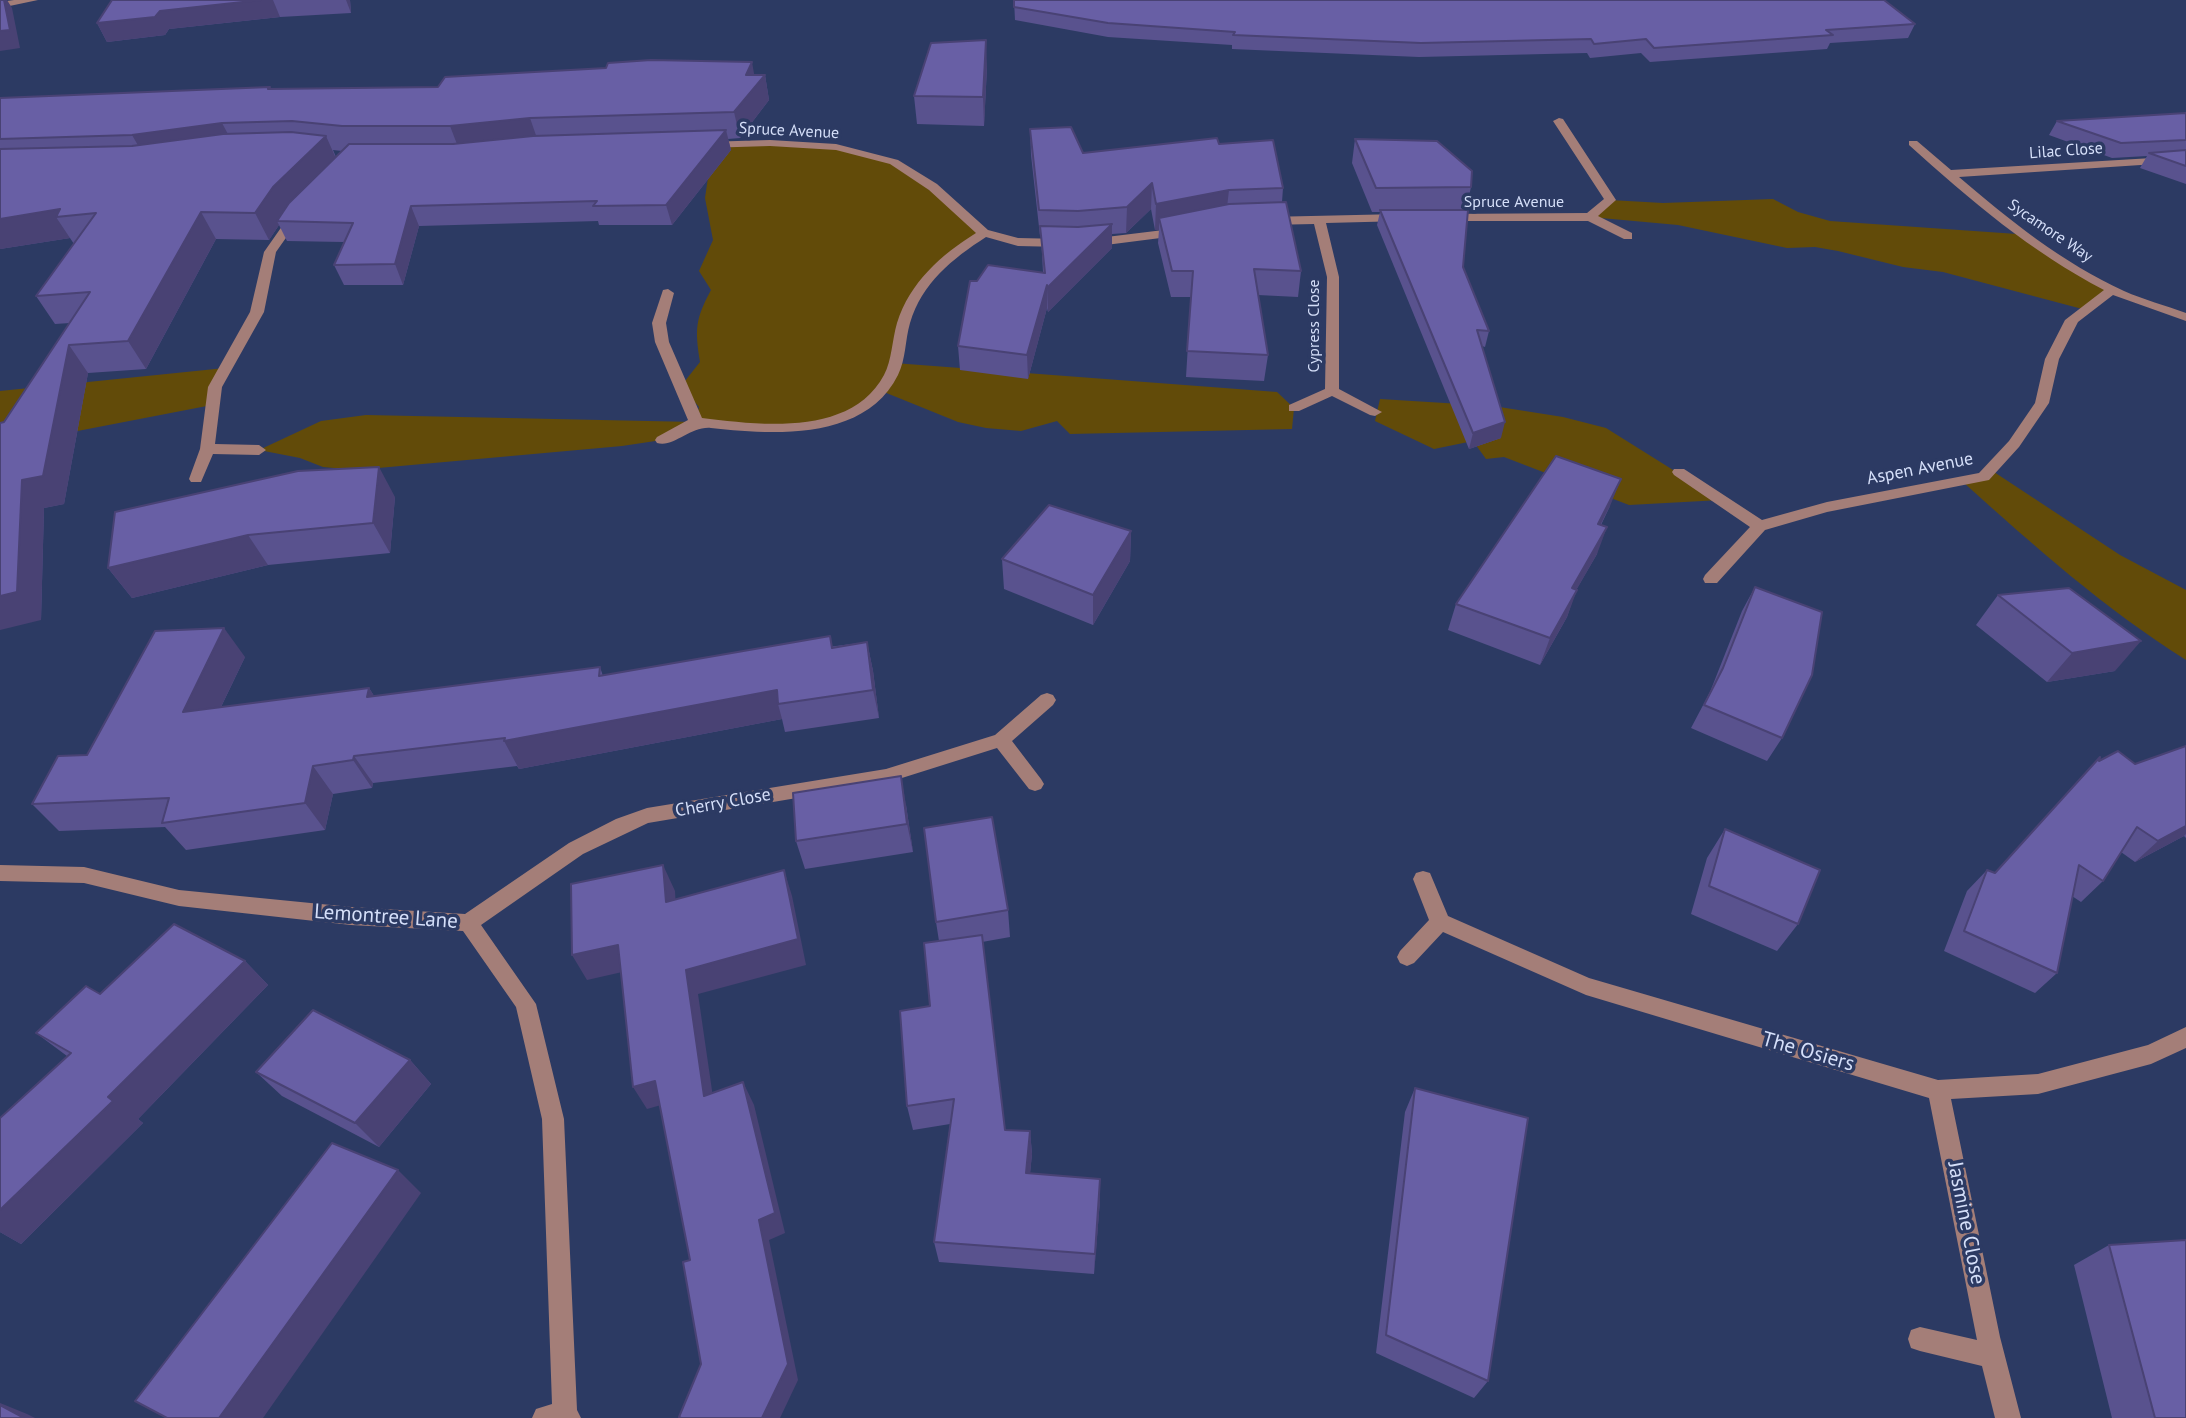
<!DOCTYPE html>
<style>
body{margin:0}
canvas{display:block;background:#2c3a63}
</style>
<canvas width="2186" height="1418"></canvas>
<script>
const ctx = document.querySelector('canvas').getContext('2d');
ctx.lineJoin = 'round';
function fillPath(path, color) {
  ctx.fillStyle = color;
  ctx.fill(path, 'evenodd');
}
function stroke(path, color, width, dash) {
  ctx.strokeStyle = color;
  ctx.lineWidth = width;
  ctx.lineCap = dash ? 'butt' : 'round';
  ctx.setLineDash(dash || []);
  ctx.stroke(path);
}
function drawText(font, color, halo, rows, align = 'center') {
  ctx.font = font + ' "PT Sans",sans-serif';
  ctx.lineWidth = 7;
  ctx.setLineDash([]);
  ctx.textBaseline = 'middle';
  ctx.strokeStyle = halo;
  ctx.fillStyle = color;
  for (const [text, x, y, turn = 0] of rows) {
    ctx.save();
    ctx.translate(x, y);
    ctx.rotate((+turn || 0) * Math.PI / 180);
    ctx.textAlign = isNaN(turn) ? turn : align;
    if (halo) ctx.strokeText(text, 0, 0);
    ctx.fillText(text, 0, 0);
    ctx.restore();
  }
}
const green = new Path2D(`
 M713 144 836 147 894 162 984 233 921 284 894 363 1277 392 1294 408 1292 429 1070 434 1057 421 1021 431 986 428 958 422 879 390 835 421 753 429 696 422 662 440 622 446 356 470 323 467 300 458 259 450 321 421 366 415 695 422 699 407 681 386 700 362C695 329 695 320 711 290L699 271 713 240 705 198Z
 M1773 199 1798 212 1830 221 2017 234 2112 290 2086 310 1943 272 1903 267 1838 251 1815 247 1787 248 1678 225 1590 217 1610 200 1663 203Z
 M225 368 212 405 0 446V391Z
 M1380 399 1493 406 1563 417 1606 428 1721 500 1629 505 1504 457 1486 459 1473 441 1434 449 1375 421Z
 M1991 470 2120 555 2186 590V660C2105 609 2034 546 1963 482Z`);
const minor = new Path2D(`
 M14 0H38L0 8V2Z
 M1559 118 1563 119 1616 200 1598 216 1632 233V239H1624L1588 221H1441V215L1445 214 1587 213 1604 199 1553 121Z
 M770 140 836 144 898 160 937 184 988 230 1018 238 1062 239 1068 243 1062 247 1018 246 986 237C952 259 922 283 910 323 905 340 906 359 898 375 865 441 774 435 711 428 690 426 674 448 657 443L655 440 657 437 688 420 655 342 652 323 663 290 668 289 674 293 666 323 669 342 702 418C759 425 851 437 884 375 892 360 892 340 897 323 910 282 941 255 976 233L929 190 890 164 836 150 770 146 705 148 699 145 705 142Z
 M1909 141H1917L1951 170 2186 156V162L1959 177C2009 220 2063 263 2124 291 2144 300 2165 305 2186 313V321L2113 295 2078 322 2059 359 2049 403 2019 447 1989 480 1827 512 1765 530 1717 583H1705L1703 579 1705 575 1750 527 1674 475 1672 472 1674 469H1684L1762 520 1827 502 1979 473 2009 441 2035 403 2045 359 2065 320 2104 290C2031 252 1970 200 1909 145Z
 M296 211 302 215 276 252 264 312 222 387 215 444 259 445 266 450 259 455 213 454 201 482H191L189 479 200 449 208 387 250 312 264 252 292 212Z
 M1400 214 1404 215V221L1326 223 1339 277V389L1382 412 1375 416 1370 415 1332 396 1299 411H1289V405L1325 389 1327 277 1314 224 1267 225 1261 221 1267 217Z
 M1180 228 1184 229V235L1090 247 1084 243 1090 239Z
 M1047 693 1053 695 1056 700 1053 705 1012 741 1041 779 1044 784 1041 789 1035 791 1029 789 997 748 886 783 648 823 583 854 481 925 536 1004 564 1119 577 1410 581 1418H532L536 1409 552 1404 542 1119 516 1007 463 931 351 925 179 906 84 883 0 881V865L84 867 179 890 351 907 465 914 569 843 616 819 647 808 886 769 995 735 1041 695Z
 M1423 871 1430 873 1448 916 1589 978 1938 1080 2038 1074 2148 1045 2186 1027V1048L2151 1064 2038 1094 1951 1099 2000 1337 2021 1418H1995L1982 1366 1920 1351 1911 1348 1908 1339 1911 1330 1920 1327 1977 1340 1929 1098 1586 995 1443 932 1414 963 1407 966 1400 963 1397 957 1400 951 1429 920 1413 879 1416 873Z`);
const wall = new Path2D(`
 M112 0H350L351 13 280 17 169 29 165 35 107 42 97 23Z
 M1014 0 1915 24 1908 38 1830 43 1827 49 1650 62 1641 53 1590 58 1587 53 1419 57 1232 49V45L1108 37 1015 20Z
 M987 67 984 126 917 124 914 96Z
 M765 75 769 100 740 138 728 139 731 150 672 225H599L598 221 419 226 403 285H344L334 265 344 242 287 241 279 225 269 240 216 239 146 369 88 373 64 504 44 508 41 620 4 422 70 323 55 324 36 296 74 244 70 238 0 249V98L271 89 438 87ZM333 150 342 151 336 157Z
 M2186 113V184L2140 168 2147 156 2112 158 2049 135 2057 121Z
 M1030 129 1083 153 1219 144 1283 188 1282 202 1301 271 1298 297 1258 295 1268 355 1264 381 1186 377 1191 297H1171L1158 243 1159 230H1155L1151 209 1126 233 1112 234V248L1048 312 1047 308 1028 379 960 370 958 346 977 281 1043 272 1041 236H1040L1031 155Z
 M1355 139 1471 187 1466 210 1463 267 1489 331 1485 347 1482 346 1501 438 1469 449 1377 225 1380 212H1372L1352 163Z
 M395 497 390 553 268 565 132 598 108 568Z
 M1610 506 1601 525 1597 554 1576 590 1567 617 1540 665 1448 630 1456 604Z
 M1131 531 1130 561 1093 625 1004 589 1002 559Z
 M1755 587 1782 738 1767 761 1691 728 1710 692 1742 611Z
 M1998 595 2115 671 2047 682 1976 625Z
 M867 642 873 671 879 718 785 732 782 719 519 769 517 766 373 783 372 788 333 794 325 830 186 850 165 827 59 831 32 804 87 755 245 657 221 707 369 688 374 696 600 667 603 676Z
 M2186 746V838L2184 836 2135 862 2121 852 2103 881 2081 902 2072 896 2057 973 2035 993 1944 951 1967 891 1987 870 1995 873 2135 764Z
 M906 805 913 852 805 869 796 841Z
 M1725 829 1798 924 1777 951 1691 914 1707 858Z
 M1008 910 1010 937 982 942 1005 1130 1030 1131 1032 1154 1030 1173 1100 1200 1094 1274 939 1262 934 1242 950 1124 913 1130 907 1106 930 1006 939 941 936 922Z
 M245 961 268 985 138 1119 143 1123 21 1244 0 1232V1118L67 1056 36 1033 100 994Z
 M410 1060 431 1084 379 1147 282 1096 256 1072Z
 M1415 1088 1488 1381 1474 1398 1376 1353 1405 1112Z
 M2109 1245 2186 1418H2112L2074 1265Z`);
const shadedWall = new Path2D(`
 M4 0H7L12 8 20 48 0 51V31Z
 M261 0H273L280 17 169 29 165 35 107 42 97 23 160 11Z
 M346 0H350L351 13Z
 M986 40 987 67 984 126 983 97Z
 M752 62 756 85 765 75 769 100 740 138 734 112 746 75Z
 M530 118 539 144 460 152 450 126Z
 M222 123 236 149 147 161 132 135Z
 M726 130 731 150 672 225 666 205Z
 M326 136 338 163 277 221 279 225 269 240 255 213 273 187Z
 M1152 183 1151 209 1126 233 1127 207Z
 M1229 190 1226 216 1159 218V230H1155L1156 204Z
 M411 206 419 226 403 285 395 264Z
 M60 209 56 217 70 238 0 249V219Z
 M201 212 216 239 146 369 128 341Z
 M1112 224V248L1048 312 1047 288Z
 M1047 285V308L1028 379 1027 355Z
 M69 345 88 373 64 504 44 508 41 620 0 630V596L22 480Z
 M1505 422 1501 438 1469 449 1473 433Z
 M379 467 395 497 390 553 373 523Z
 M1621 479 1610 506 1587 551 1598 524Z
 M1607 527 1597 554 1562 615 1572 588Z
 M1131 531 1130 561 1093 625V595Z
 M248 535 268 565 132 598 108 568Z
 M1577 590 1567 617 1540 665 1550 638Z
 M224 628 245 657 205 740 183 712Z
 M2141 641 2115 671 2047 682 2072 653Z
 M867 642 873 671 879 718 873 690Z
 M369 688 387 716 367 697Z
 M777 690 778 704 782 719 519 769 504 741Z
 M354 756 373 783 372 788 353 760Z
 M313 766 333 794 325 830 305 803Z
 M901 776 906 805 913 852 907 824Z
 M2186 826V834L2184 836 2135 862 2158 841Z
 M663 865 675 891 677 928 666 902Z
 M784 870 792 896 806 965 698 994 716 1118 704 1096 686 970Z
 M618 945 631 970 587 980 572 955Z
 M245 961 268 985 138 1119 143 1123 21 1244 0 1232V1210L108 1097Z
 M410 1060 431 1084 379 1147 355 1123Z
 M655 1081 668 1103 647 1109 633 1087Z
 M743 1082 754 1105 785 1233 769 1240 798 1380 780 1418H762L759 1220Z
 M1030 1131 1032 1154 1028 1195 1026 1173Z
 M398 1170 421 1193 263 1418H219Z
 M1100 1179V1200L1094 1274 1095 1254Z
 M0 1403 27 1414 35 1418H24L0 1405Z`);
const building = new Path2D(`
 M0 0H4L10 30 0 31Z
 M112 0H261L160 11 155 17 97 23Z
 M1014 0H1884L1915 24 1826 30 1833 35 1654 48 1646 39 1594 44 1591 39 1421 43 1233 35 1235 32 1108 23 1014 7Z
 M986 40 983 97 914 96 931 43Z
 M651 60 752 62 746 75H765L734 112 530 118 450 126H342L292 121 222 123 132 135 0 139V98L270 87 268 89 438 87 445 77 606 68 608 63Z
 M2186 113V140L2121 143 2057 121Z
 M1071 127 1083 153 1217 138 1219 144 1273 140 1283 188 1229 190 1156 204 1152 183 1127 207 1078 211 1039 210 1030 129Z
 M726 130 666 205 593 206 597 201 411 206 395 264 334 265 353 223 277 221 289 203 349 144H453L533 136Z
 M291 132 326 136 273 187 255 213 201 212 128 341 69 345 43 476 22 480 17 592 0 596V423L4 422 90 292 36 296 96 213 56 217 60 209 0 219V149L132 146 223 134Z
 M1355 139 1437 141 1472 171 1471 187 1376 188Z
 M2186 150V166L2149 153Z
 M1286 202 1301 271 1254 269 1268 355 1187 351 1193 271H1172L1159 218 1229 204Z
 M1380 210H1468L1463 267 1489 331 1477 330 1505 422 1473 433Z
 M1112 224 1047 288V285L1027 355 958 346 970 281H977L988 265 1045 273 1040 226 1078 227Z
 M1556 456 1621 479 1598 524 1607 527 1572 588 1577 590 1550 638 1456 604Z
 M379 467 373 523 248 535 108 568 115 512 298 471Z
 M1049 505 1131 531 1093 595 1002 559Z
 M1755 587 1822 612 1812 675 1782 738 1704 705 1723 668Z
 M2069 588 2141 641 2072 653 1998 595Z
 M224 628 183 712 369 688 367 697 600 667 599 676 830 636 832 648 867 642 873 690 778 704 777 690 504 741 505 738 354 756 353 760 313 766 305 803 162 823 169 798 32 804 58 756 87 755 155 631Z
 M2186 746V826L2158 841 2137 827 2103 881 2079 865 2057 973 1964 931 1987 870 1995 873 2100 757 2099 761 2118 751 2135 764Z
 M901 776 907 824 796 841 793 793Z
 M992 817 1008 910 936 922 924 828Z
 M1725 829 1820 870 1798 924 1709 886Z
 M663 865 666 902 784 870 798 939 686 970 704 1096 743 1082 775 1213 759 1220 788 1364 762 1418H681L679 1417 701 1364 683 1262 690 1260 655 1081 633 1087 618 945 572 955 571 884Z
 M174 924 245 961 108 1097 113 1101 0 1210V1118L71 1053 36 1033 86 986 100 994Z
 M982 935 1005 1130 1030 1131 1026 1173 1100 1179 1095 1254 934 1242 954 1099 907 1106 900 1011 930 1006 924 943Z
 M313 1010 410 1060 355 1123 256 1072Z
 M1415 1088 1528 1118 1488 1381 1386 1335Z
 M332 1143 398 1170 219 1418H167L135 1401Z
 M2186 1240V1418H2155L2109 1245Z
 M0 1405 24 1418H0Z`);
const farStreetnames = [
 ["Spruce Avenue",789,131,3],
 ["Lilac Close",2066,151,-4],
 ["Spruce Avenue",1514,202],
 ["Sycamore Way",2050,231,34],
 ["Cypress Close",1314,326,-90]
];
const streetNames = [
 ["Aspen Avenue",1920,469,-11],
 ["Cherry Close",723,803,-10]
];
const nearStreetnames = [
 ["Lemontree Lane",386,917,4],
 ["The Osiers",1808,1052,16],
 ["Jasmine Close",1966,1223,79]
];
fillPath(green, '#624b09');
fillPath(minor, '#a47e78');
fillPath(wall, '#59528e');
fillPath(shadedWall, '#494274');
fillPath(building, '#685fa5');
stroke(building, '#494274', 2);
drawText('16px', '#d5dff9', '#2c3a63', farStreetnames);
drawText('18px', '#d5dff9', '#2c3a63', streetNames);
drawText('21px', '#d5dff9', '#2c3a63', nearStreetnames);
</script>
